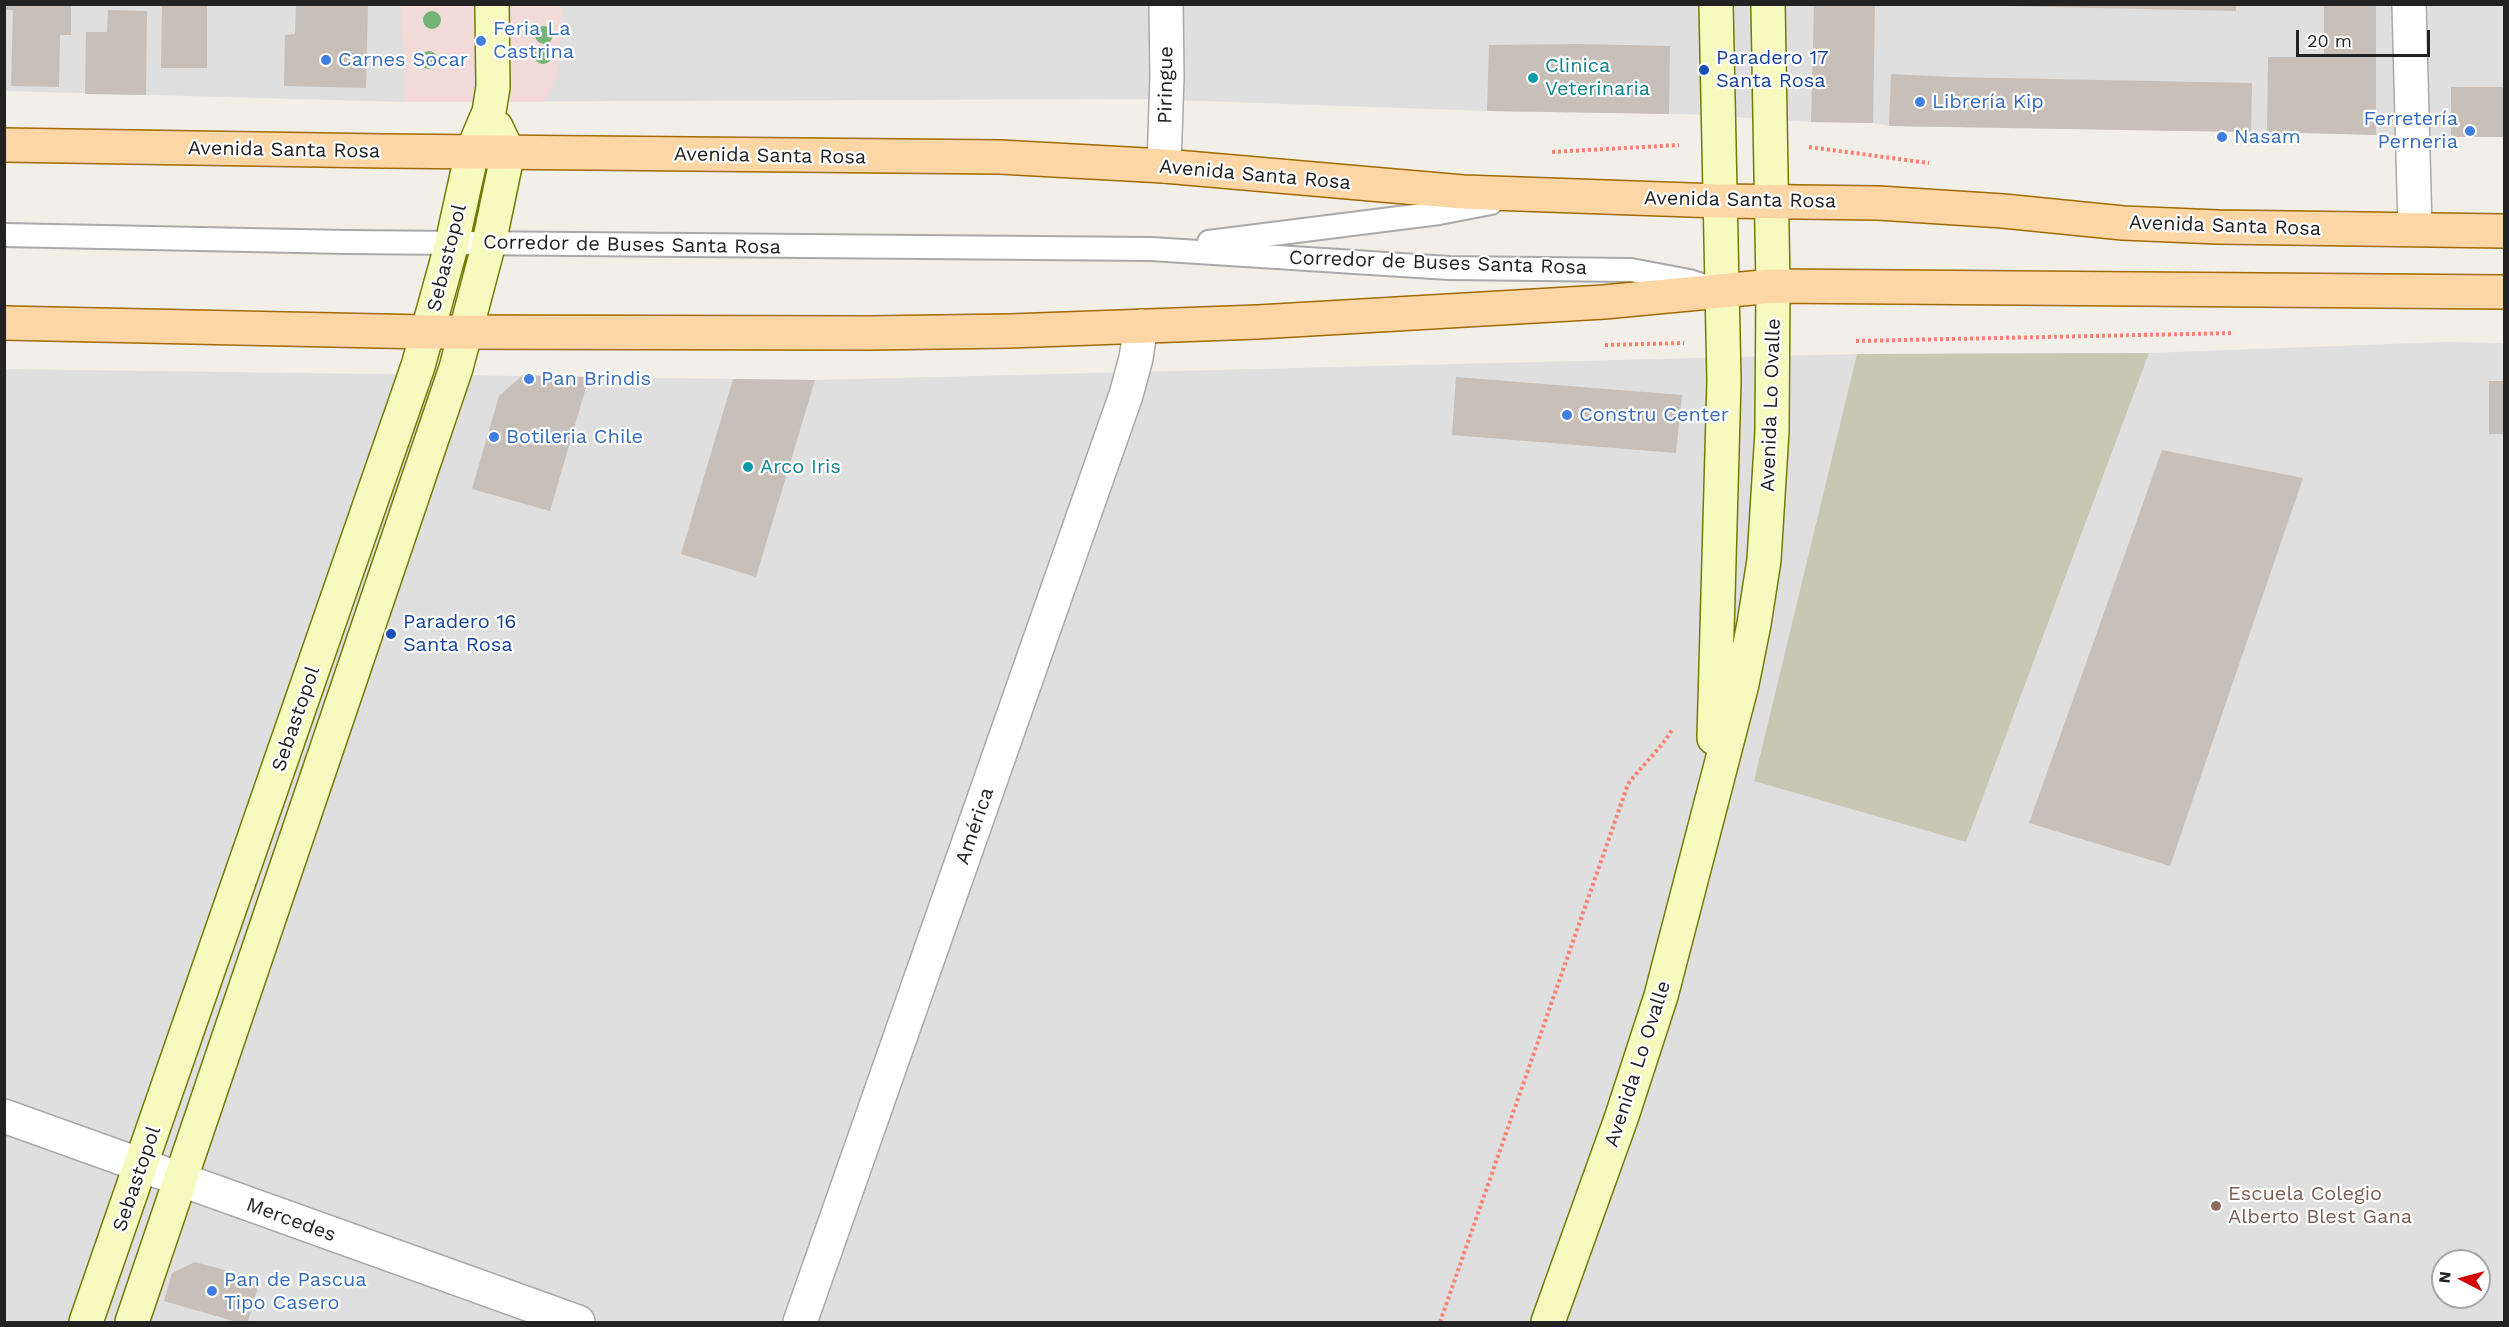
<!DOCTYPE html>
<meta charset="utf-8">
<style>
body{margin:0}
#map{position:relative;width:2509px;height:1327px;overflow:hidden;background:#f2efe9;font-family:"Work Sans",sans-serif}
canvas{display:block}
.frame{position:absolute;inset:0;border:6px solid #222;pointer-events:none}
.north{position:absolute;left:2431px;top:1249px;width:60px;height:60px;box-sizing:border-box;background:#fff;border:2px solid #a7a7a7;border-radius:50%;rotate:276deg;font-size:16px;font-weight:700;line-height:24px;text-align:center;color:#222}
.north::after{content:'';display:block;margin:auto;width:21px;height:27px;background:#d40000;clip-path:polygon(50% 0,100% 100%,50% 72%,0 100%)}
.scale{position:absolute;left:2296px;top:30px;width:134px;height:27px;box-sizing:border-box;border:3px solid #222;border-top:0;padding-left:8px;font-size:18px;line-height:21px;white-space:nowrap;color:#222;-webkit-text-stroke:4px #fff;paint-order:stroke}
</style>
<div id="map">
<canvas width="2509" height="1327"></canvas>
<div class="frame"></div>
<div class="north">N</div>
<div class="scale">20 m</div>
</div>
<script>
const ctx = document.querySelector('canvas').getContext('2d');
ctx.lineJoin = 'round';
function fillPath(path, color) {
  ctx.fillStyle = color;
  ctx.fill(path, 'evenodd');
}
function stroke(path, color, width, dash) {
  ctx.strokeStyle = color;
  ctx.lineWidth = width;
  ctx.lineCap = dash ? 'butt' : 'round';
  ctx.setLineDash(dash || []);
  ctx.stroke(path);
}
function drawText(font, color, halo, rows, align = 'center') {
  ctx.font = font + ' "Work Sans",sans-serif';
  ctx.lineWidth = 4.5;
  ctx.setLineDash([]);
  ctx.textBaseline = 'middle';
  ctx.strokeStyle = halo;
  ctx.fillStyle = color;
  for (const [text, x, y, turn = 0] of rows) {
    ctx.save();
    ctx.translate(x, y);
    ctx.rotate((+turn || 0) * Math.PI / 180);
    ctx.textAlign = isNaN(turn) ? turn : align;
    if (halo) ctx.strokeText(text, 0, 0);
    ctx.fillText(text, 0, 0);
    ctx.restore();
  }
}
const residential = new Path2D(`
 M5 4 2504 5V137L1889 126 1873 123 1811 122 1686 114 1487 111 1143 99 405 102 5 91Z
 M2444 342 2504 343V1322H5V369L815 380 1857 354 2149 353ZM2443 1261H2479V1297H2443Z`);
const commercial = new Path2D(`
 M401 5H563L557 77 544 102H405Z`);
const construction = new Path2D(`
 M2149 353 1966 842 1754 781 1857 354Z`);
const building = new Path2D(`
 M4 4H71V35H60L59 87 11 86 13 10H4Z
 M162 4H207V68H161Z
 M296 4H368L366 88 284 86 285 35 295 34Z
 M1814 4H1875L1873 123 1811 122Z
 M2004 4H2236V11L2004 6Z
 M2324 4H2376V135L2267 132 2268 57H2324Z
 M108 10 147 11 146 95 85 94 86 32H107Z
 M1578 44 1670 46 1669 114 1487 111 1489 45Z
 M1891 74 1950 77 2252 83 2251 132 1889 126Z
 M2451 87H2504V137H2451Z
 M523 375 589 377 550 511 472 489 499 396Z
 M1456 377 1682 395 1676 453 1452 435Z
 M733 379 815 380 756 577 681 554Z
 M2489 381H2504V434H2489Z
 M2162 450 2303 478 2170 866 2029 823Z
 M195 1262 260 1280 248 1322H237L164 1301 172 1273Z`);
const path = new Path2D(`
 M1809 147 1929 163
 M1552 152 1679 145
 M1856 341 2234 333
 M1605 345 1684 343
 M1440 1322 1628 784C1643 764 1661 749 1673 728`);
const lane = new Path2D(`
 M4 235 346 242 1151 249 1449 268 1631 270 1689 281 1708 287
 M1209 242 1439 213 1491 203`);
const street = new Path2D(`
 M2409 4 2415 229
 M1164 166 1167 76 1166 4
 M4 1116 578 1322
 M800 1322 1126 395 1136 358 1141 326`);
const secondary = new Path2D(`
 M1714 738 1724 381 1716 4
 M86 1322 418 366 452 243 472 152 489 112 493 87 492 4
 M132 1322 456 368 489 243 508 152 496 127
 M1548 1322 1622 1116 1661 996 1742 684 1754 624 1764 560 1772 431 1773 286 1768 4`);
const primary = new Path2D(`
 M4 145 384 151 1000 157 1164 166 1463 192 1719 201 1878 203 2003 211 2123 223 2218 227 2504 231
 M4 323 427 332 869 333 1010 331 1258 322 1604 302 1773 286 2504 292`);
const trees = [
 [432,20],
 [544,35],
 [543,55],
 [429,60]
];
const markers = [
 [481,41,6,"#3f7fe0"],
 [326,60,6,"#3f7fe0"],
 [1704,70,6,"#1a4fb4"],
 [1533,78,6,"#0f9aa8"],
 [1920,102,6,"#3f7fe0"],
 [2470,131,6,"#3f7fe0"],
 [2222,137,6,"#3f7fe0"],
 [529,379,6,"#3f7fe0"],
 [1567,415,6,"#3f7fe0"],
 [494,437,6,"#3f7fe0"],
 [748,467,6,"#0f9aa8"],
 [391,634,6,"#1a4fb4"],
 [2216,1206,6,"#8d6e63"],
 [212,1291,6,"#3f7fe0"]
];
const shopNames = [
 ["Feria La",493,29],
 ["Castrina",493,52],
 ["Carnes Socar",338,60],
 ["Librería Kip",1932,102],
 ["Ferretería",2458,119,"right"],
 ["Perneria",2458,142,"right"],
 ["Nasam",2234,137],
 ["Pan Brindis",541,379],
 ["Constru Center",1579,415],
 ["Botileria Chile",506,437],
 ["Pan de Pascua",224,1280],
 ["Tipo Casero",224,1303]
];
const transitNames = [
 ["Paradero 17",1716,58],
 ["Santa Rosa",1716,81],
 ["Paradero 16",403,622],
 ["Santa Rosa",403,645]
];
const cultureNames = [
 ["Clinica",1545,66],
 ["Veterinaria",1545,89],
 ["Arco Iris",760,467]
];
const streetNames = [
 ["Piringue",1166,85,-89],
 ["Avenida Santa Rosa",284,150,1],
 ["Avenida Santa Rosa",770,156,1],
 ["Avenida Santa Rosa",1255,175,5],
 ["Avenida Santa Rosa",1740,200,1],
 ["Avenida Santa Rosa",2225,226,2],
 ["Corredor de Buses Santa Rosa",632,245,1],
 ["Sebastopol",447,258,-76],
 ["Corredor de Buses Santa Rosa",1438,263,2],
 ["Avenida Lo Ovalle",1771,405,-88],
 ["Sebastopol",296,719,-71],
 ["América",975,826,-71],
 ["Avenida Lo Ovalle",1638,1064,-72],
 ["Sebastopol",137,1179,-71],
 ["Mercedes",291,1220,20]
];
const educationNames = [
 ["Escuela Colegio",2228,1194],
 ["Alberto Blest Gana",2228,1217]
];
fillPath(residential, '#e0dfdf');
fillPath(commercial, '#f2dad9');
fillPath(construction, '#c7c7b4');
fillPath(building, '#c7bfb8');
stroke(lane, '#a9a9a9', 26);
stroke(street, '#a9a9a9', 36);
stroke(secondary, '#707d05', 36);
stroke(primary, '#a06b00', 36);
stroke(path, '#fa8072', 4, [3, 3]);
stroke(lane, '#fff', 22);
stroke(street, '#fff', 33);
stroke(secondary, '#f7fabf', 33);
stroke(primary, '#fcd6a4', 33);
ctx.fillStyle = '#74b475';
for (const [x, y] of trees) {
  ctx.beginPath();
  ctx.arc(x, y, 9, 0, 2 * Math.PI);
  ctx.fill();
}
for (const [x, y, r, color] of markers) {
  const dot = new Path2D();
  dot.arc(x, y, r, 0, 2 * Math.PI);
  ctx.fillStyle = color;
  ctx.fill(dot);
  stroke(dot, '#fff', 2);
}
drawText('20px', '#366cbe', '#fff', shopNames, 'left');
drawText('20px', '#164399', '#fff', transitNames, 'left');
drawText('20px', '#0d838f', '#fff', cultureNames, 'left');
drawText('20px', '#222', '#fff', streetNames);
drawText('20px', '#785e54', '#fff', educationNames, 'left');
</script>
